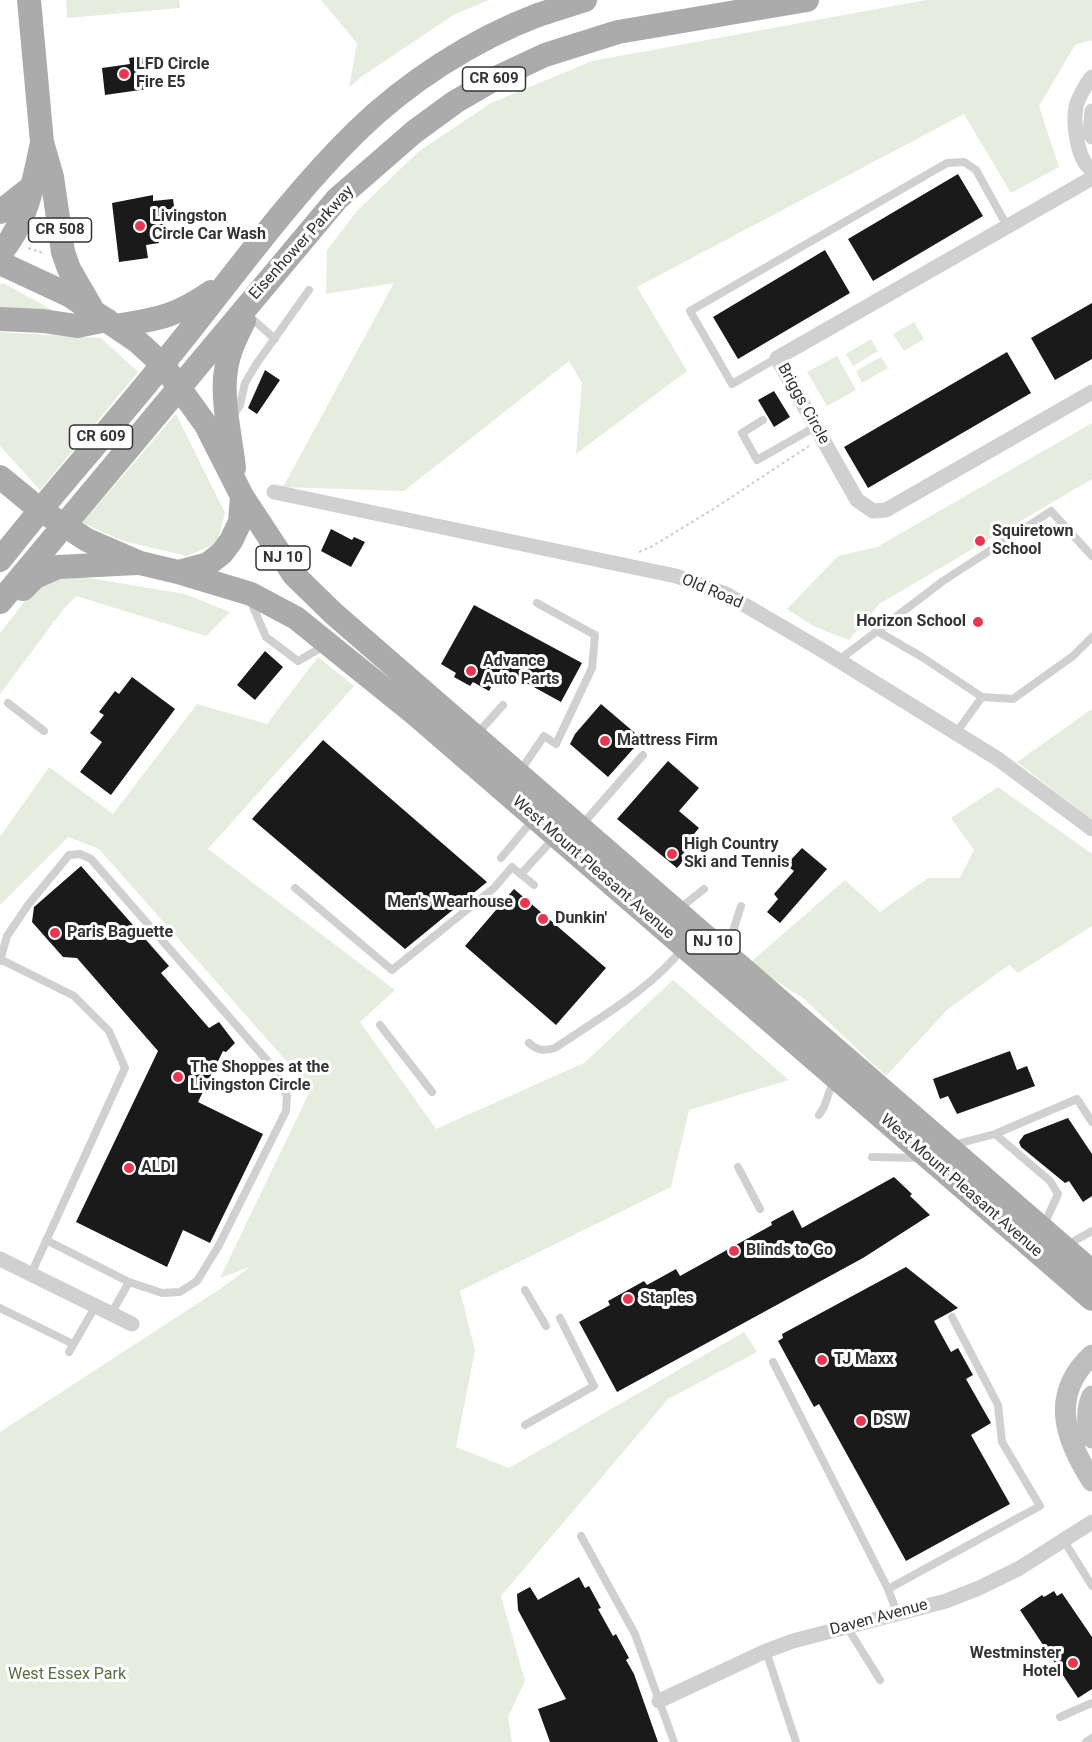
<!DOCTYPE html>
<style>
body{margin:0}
canvas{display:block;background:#fff}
</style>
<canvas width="1092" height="1742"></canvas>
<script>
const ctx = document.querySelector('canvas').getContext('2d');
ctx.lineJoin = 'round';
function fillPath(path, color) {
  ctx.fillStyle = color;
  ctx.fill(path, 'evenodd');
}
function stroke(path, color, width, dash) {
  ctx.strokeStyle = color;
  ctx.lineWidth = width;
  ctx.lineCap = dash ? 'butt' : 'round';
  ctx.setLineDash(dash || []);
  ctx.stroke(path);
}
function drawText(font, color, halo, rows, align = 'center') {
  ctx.font = font + ' Roboto,sans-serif';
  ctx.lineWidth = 6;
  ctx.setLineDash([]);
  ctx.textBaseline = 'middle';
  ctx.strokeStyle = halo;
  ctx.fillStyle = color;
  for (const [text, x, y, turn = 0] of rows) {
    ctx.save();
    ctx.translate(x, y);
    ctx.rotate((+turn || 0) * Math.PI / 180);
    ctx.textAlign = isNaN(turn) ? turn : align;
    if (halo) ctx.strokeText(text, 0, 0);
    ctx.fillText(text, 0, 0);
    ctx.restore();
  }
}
const green = new Path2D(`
 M66 0H179L180 8 67 18Z
 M321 0H489L455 14 361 77 349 88 357 43Z
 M926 0H1092V40L1075 45 1039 106 1059 167 1011 193 964 114 637 287 687 371 576 454 582 383 569 361 404 491 283 487 394 283 326 294 327 250 357 211 418 152 491 103 592 61Z
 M3 283 56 312 0 309V285Z
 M914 322 924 339 904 351 893 334Z
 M0 332 101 338 138 372 40 490 0 446Z
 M871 339 878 351 853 366 846 354Z
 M837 356 856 390 827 406 807 372Z
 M881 357 888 368 862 383 856 371Z
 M176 414 225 513 217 543 187 556 124 541 82 523Z
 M1092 423V479L879 604 849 640 815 627 787 609 838 556 877 547Z
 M71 575 185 594 230 612 206 636 76 596 62 611 0 694V633L40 582Z
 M318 657 354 686 208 849 395 990 360 1022 436 1129 584 1063 673 980 789 1080 689 1110 671 1187 460 1291 475 1350 456 1447 509 1468 744 1332 757 1352 668 1399 501 1596 525 1681 508 1717 512 1742H0V1432L220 1289 250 1267 220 1278 311 1089 99 849 68 837 0 905V837L49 767 113 814 197 704 267 724Z
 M1092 709V820L1017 762Z
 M998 787 1092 854V926L1018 973 1009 965 948 1009 886 1076 803 998 768 976 752 961 845 880 880 912 928 878H960L974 850 951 818Z`);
const building = new Path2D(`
 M142 56 147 89 105 95 102 68 130 64 129 58Z
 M958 174 983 216 873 281 848 239Z
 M153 195V201L173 199 176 220 165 221 167 232 158 233 159 243 146 245 148 258 119 262 112 203Z
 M825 250 850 293 738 359 713 317Z
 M1092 303V359L1055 380 1031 338Z
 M1007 352 1031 393 868 488 844 447Z
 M265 370 280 380 257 414 248 408Z
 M774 391 790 417 774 427 758 400Z
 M331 529 352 540 354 537 365 542 351 567 321 551Z
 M474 605 582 663 561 702 501 669 489 691 473 682 470 686 454 677 456 673 441 664Z
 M265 651 283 667 255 700 237 685Z
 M132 677 175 709 111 795 80 772 102 742 90 733 104 715 99 712 115 691 119 694Z
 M601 704 642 739 608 777 570 744 575 734Z
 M323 740 487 882 405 949 252 819Z
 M668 761 699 788 679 811 699 828 688 841 692 844 681 856 685 859 677 868 617 819Z
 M802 848 827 869 780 923 767 912 778 899 774 894 794 871 786 865Z
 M81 866 169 966 161 973 209 1028 219 1022 235 1043 226 1052 223 1051 198 1102 263 1134 210 1243 183 1230 167 1267 76 1222 158 1051 77 958 63 957 32 922 34 907Z
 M514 889 606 968 556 1025 465 946Z
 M1010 1051 1017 1070 1027 1066 1035 1086 957 1114 948 1096 940 1099 933 1079Z
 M1068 1118 1092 1154V1196L1083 1202 1069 1181 1065 1183 1021 1147 1019 1142 1024 1135Z
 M894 1177 912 1194 910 1196 930 1215 863 1258 617 1392 579 1322 610 1305 608 1301 644 1281 647 1285 676 1269 680 1276 772 1225 771 1222 793 1210 802 1228Z
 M906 1267 958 1308 934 1321 951 1352 958 1348 973 1375 966 1379 991 1423 971 1435 1010 1504 906 1561 819 1404 814 1407 778 1341 783 1338 782 1334Z
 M579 1577 585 1588 589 1586 601 1608 598 1609 613 1636 616 1634 629 1658 626 1660 634 1674 658 1742H550L538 1709 566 1699 518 1610 517 1594 530 1587 538 1600Z
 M1054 1591 1057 1596 1062 1593 1092 1637V1689L1078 1698 1020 1610 1042 1595 1044 1597Z`);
const path = new Path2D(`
 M28 248 43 253
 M639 552 651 547 715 508 809 446`);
const lane = new Path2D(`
 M249 316 275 339
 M777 358 732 384 690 311 947 163 964 162 976 170 1007 226
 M233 416 240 405 245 383 257 363 309 290
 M763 420 742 433 757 460 815 427
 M251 602 266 637 298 661 324 646
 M877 631 922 657 982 697
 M839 660 943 581 1051 511 1092 556
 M8 703 44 731
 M478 733 503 705
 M956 733 982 697 1013 699 1073 656 1092 637
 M521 770 544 736 556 744 592 668 595 635 537 603
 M581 826 643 755
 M501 858 532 821
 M521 874 554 838
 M295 888 392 970 494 888 512 867 534 885
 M679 909 704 889
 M727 950 741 906
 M0 959 74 996 109 1031 125 1068 31 1274
 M0 961 7 936 28 905 69 855 80 854 91 859 271 1065 287 1096 286 1111 218 1247 197 1281 180 1292 162 1293 129 1282 46 1240
 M380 1025 432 1092
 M529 1043C538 1051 544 1051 555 1048 599 1018 650 990 683 948
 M819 1115 824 1107 833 1081
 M953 1145 995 1134
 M872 1157 919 1158
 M738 1167 760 1209
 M1044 1225 1058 1194 1050 1181 995 1134 1077 1099 1092 1122
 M1067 1245 1092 1231
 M525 1290 546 1326
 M0 1308 73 1344
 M111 1314 129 1282
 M69 1352 95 1307
 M773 1362 888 1589 897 1613
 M525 1425 594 1386 560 1318
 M581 1536 635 1634 674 1742
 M1064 1541 1092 1586
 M888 1589 1040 1506 1002 1442 998 1405 952 1317
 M847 1627 880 1680
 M766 1651 796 1742
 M1060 1717 1092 1703
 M1086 1742 1092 1738`);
const street = new Path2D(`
 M1092 77C1086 84 1078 98 1076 107 1073 123 1077 161 1092 170
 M1092 111 1090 133 1092 137
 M1092 178 777 358 857 500 873 511 886 510 1092 392
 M274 492 676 576 726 594 825 652 998 759 1092 829
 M0 1259 132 1324
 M659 1701 766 1651 793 1641 946 1601 979 1588 1018 1569 1092 1522`);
const secondary = new Path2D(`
 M1092 1355C1049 1395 1065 1439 1092 1481
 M1092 1396C1086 1410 1087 1425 1092 1438`);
const primary = new Path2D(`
 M29 0 42 142 52 177 63 252 69 269 91 307
 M0 212 33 186
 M0 254C26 223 33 186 41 147
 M0 263 69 295 137 341 163 365 206 425 242 496 294 575 333 613 1092 1272
 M0 319 43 321 77 326 107 320
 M116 326C158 319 175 317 211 292
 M234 468C231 440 221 397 226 370 228 353 236 337 244 321
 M0 477 39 509 87 540 140 563 178 572 251 594 296 618 415 714 1092 1299
 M0 560C52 493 109 431 162 365 226 287 284 203 356 132 406 83 472 40 538 15 553 10 569 5 585 0
 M178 572 208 564 222 553 231 541 240 522 242 496
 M23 589 35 577 58 567 137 563
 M0 602 337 199 414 132 455 102 498 77 545 55 618 32 807 0`);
const markers = [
 [124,74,6,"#e83650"],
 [140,226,6,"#e83650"],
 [980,541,6,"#e83650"],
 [978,622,6,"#e83650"],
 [471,671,6,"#e83650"],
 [605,741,6,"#e83650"],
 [672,854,6,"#e83650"],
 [525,903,6,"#e83650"],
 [543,919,6,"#e83650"],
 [55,933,6,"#e83650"],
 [178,1077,6,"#e83650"],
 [129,1168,6,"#e83650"],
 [734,1251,6,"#e83650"],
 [628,1299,6,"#e83650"],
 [822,1360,6,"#e83650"],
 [861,1421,6,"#e83650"],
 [1073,1663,6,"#e83650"]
];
const shields = [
 [494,79,63],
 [60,230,63],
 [101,437,63],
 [283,558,54],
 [713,942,54]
];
const shieldNames = [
 ["CR 609",494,79],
 ["CR 508",60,230],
 ["CR 609",101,437],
 ["NJ 10",283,558],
 ["NJ 10",713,942]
];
const poiNames = [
 ["LFD Circle",136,65],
 ["Fire E5",136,83],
 ["Livingston",152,217],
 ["Circle Car Wash",152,235],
 ["Squiretown",992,532],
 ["School",992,550],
 ["Horizon School",966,622,"right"],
 ["Advance",483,662],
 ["Auto Parts",483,680],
 ["Mattress Firm",617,741],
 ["High Country",684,845],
 ["Ski and Tennis",684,863],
 ["Men's Wearhouse",513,903,"right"],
 ["Dunkin'",555,919],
 ["Paris Baguette",67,933],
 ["The Shoppes at the",190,1068],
 ["Livingston Circle",190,1086],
 ["ALDI",141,1168],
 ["Blinds to Go",746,1251],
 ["Staples",640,1299],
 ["TJ Maxx",834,1360],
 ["DSW",873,1421],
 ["Westminster",1061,1654,"right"],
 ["Hotel",1061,1672,"right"]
];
const streetNames = [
 ["Eisenhower Parkway",302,243,-48],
 ["Briggs Circle",803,404,61],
 ["Old Road",712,592,23],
 ["West Mount Pleasant Avenue",593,868,41],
 ["West Mount Pleasant Avenue",961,1186,41],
 ["Daven Avenue",879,1618,-15]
];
const parkNames = [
 ["West Essex Park",67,1675]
];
fillPath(green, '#e6ecde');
fillPath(building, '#1a1a1a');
stroke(path, '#cdcdcd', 2, [3, 3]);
stroke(lane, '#d0d0d0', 8);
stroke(street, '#d0d0d0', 15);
stroke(secondary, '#bdbdbd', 21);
stroke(primary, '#ababab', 24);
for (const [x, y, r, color] of markers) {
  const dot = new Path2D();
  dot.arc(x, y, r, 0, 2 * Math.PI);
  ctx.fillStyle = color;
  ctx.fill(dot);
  stroke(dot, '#fff', 2);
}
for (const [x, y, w] of shields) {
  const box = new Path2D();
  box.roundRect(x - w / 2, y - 12, w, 24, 4.5);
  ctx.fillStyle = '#fff';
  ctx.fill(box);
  stroke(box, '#333', 1.5);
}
drawText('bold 15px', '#333', null, shieldNames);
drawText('bold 16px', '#333', '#fff', poiNames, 'left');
drawText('16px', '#333', '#fff', streetNames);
drawText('16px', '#59703e', '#fff', parkNames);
</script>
